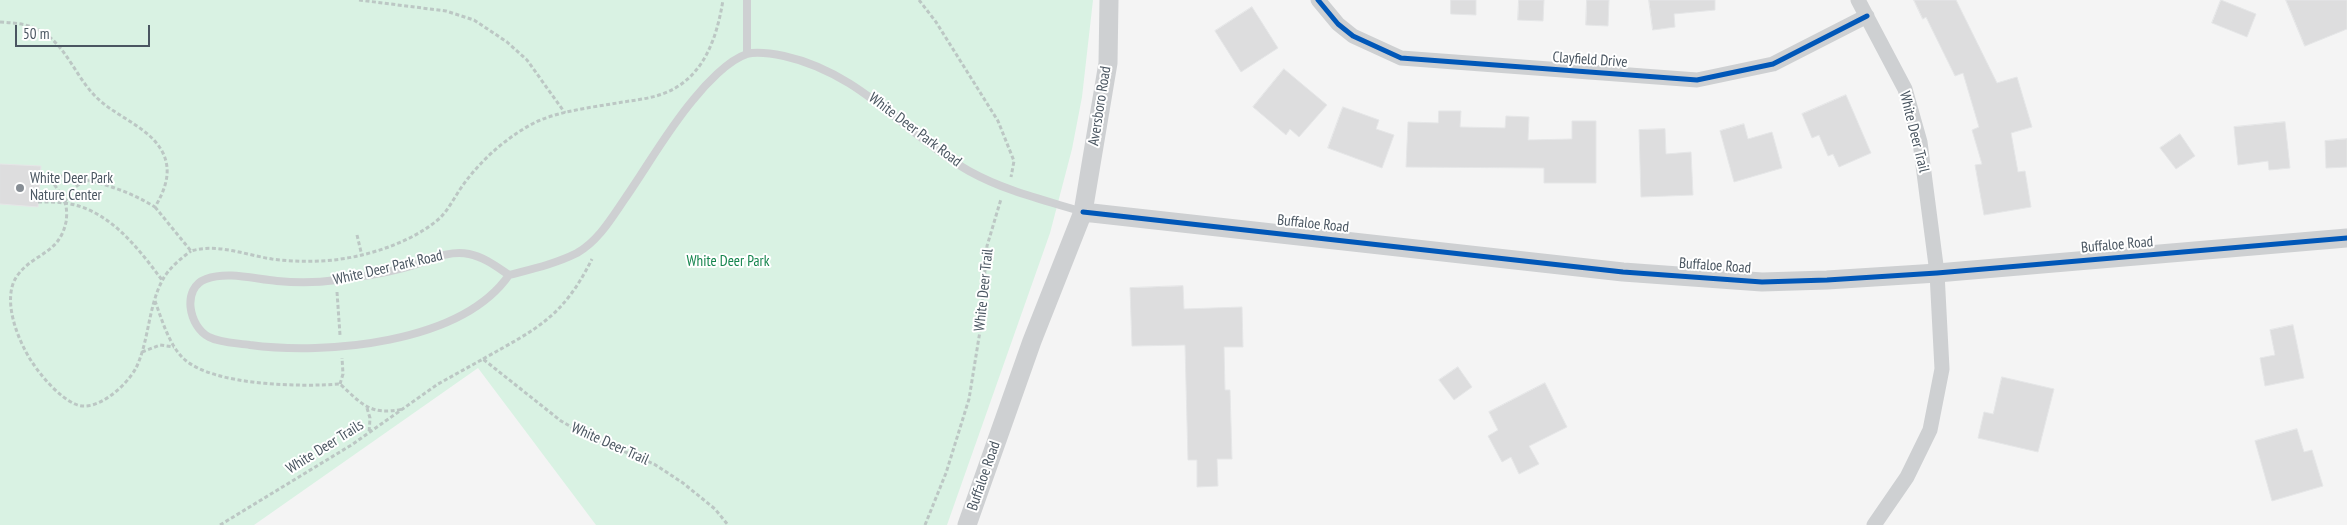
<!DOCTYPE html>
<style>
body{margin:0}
#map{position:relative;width:2347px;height:525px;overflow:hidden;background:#f4f4f4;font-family:"PT Sans Narrow",sans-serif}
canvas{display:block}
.scale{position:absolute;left:15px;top:25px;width:135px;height:22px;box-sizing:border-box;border:2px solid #4a5661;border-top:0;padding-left:6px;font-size:15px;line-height:18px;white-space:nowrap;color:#4a5661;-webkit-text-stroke:4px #fff;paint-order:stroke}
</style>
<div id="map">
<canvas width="2347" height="525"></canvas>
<div class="scale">50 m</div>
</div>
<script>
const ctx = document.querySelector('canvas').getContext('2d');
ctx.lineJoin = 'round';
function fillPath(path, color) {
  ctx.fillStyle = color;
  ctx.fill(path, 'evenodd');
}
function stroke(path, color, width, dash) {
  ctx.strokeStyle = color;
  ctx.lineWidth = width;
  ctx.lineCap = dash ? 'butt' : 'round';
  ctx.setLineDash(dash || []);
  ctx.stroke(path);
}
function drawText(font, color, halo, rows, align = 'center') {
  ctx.font = font + ' "PT Sans Narrow",sans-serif';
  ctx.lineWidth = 4;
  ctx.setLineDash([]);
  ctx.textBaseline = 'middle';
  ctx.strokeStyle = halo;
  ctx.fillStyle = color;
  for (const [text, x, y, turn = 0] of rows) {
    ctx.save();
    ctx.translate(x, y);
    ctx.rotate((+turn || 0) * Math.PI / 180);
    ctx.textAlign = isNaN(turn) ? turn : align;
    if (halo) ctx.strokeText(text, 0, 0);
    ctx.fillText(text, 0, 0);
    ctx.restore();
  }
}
const green = new Path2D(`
 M0 0H1093L1082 97 1072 149 1050 233 947 525H596L478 368 254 525H0Z`);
const building = new Path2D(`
 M1451 0H1476V15L1451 14Z
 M1519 0H1544L1543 21 1518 20Z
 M1587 0H1609L1608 26 1586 25Z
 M1649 0H1715V10L1674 14 1675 27 1653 30Z
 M1914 0H1956L1997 83 2017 77 2032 127 2011 133 2018 172 2025 171 2031 207 1984 215 1975 165 1982 164 1972 130 1979 127 1963 73 1955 76 1926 17 1923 19Z
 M2221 0 2256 14 2247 37 2212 23Z
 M2286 0H2347V29L2305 46Z
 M1252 7 1278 48 1241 72 1215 31Z
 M1284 69 1327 105 1299 137 1290 129 1286 135 1253 107Z
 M1846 95 1871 153 1839 167 1833 154 1828 156 1819 135 1812 138 1802 114Z
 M1343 107 1379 120 1376 129 1394 135 1382 168 1328 148Z
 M1439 111H1461L1460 127 1505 128 1506 116 1529 117 1528 140 1572 139V121H1596V183H1544V168L1406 167 1408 122 1438 123Z
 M2285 122 2290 168 2269 170 2268 161 2238 165 2234 127Z
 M1744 124 1748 139 1772 132 1782 168 1734 182 1720 131Z
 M1665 129 1666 154 1691 152 1693 195 1641 197 1639 130Z
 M2180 134 2195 156 2176 169 2160 148Z
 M2347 139V167L2326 168 2325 141Z
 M0 164 41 166 38 207 0 204Z
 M1183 286 1184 309 1242 307 1243 347H1224L1225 390H1230L1232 459H1217L1218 486 1197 487V460H1188L1185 345 1132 346 1130 288Z
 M2293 325 2304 378 2265 386 2260 358 2275 355 2270 330Z
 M1458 367 1472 387 1454 400 1439 380Z
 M2002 377 2054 389 2038 452 1978 438 1984 412 1993 414Z
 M1545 383 1567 427 1529 446 1539 464 1519 474 1511 457 1502 462 1488 436 1498 430 1489 412Z
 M2297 429 2304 452 2312 450 2323 486 2272 501 2255 441Z`);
const path = new Path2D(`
 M359 0 446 11 474 20 507 42 527 60 565 113
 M919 0 936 22 998 121 1014 161 1011 177
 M0 22C17 23 32 24 47 35 68 51 77 78 96 97 116 117 150 127 163 153 172 172 165 190 155 207 119 185 82 177 40 174
 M47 174C53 183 61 193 65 203 67 208 67 216 66 222 59 255 33 253 17 276 1 299 18 341 32 362 41 376 59 397 75 404 96 414 127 385 136 368 149 341 148 308 162 281 168 269 180 259 191 251
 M38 202C47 202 56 202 65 203 109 209 138 248 162 280
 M65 202 70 191 85 180
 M155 207 191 251C217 243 246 255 272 259 302 263 334 262 362 255 390 248 418 237 440 218 450 208 457 192 466 181 484 157 511 134 538 121 564 110 595 107 623 102 643 99 663 97 680 85 708 66 718 31 723 0
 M357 235 362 256
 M337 292 340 335
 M155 301C162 320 169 345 184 359 214 386 301 387 340 384 362 404 370 416 403 409
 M142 352 160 345 174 347
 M483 359C538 328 563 317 592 259
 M340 384 343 374 342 358
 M367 408 370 418 369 433
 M220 525 353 444 438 384 483 359 561 421 587 436 654 464 683 483 715 509 728 525
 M925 525 946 473 969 399 980 331 987 246 1001 199`);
const service = new Path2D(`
 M747 0V54
 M509 275C461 344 325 355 250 345 238 343 220 343 209 337 189 327 181 288 206 279 228 271 254 279 277 281 297 283 316 283 337 280 361 277 387 273 411 266 430 260 448 250 469 254 484 257 497 267 509 275 532 269 555 264 577 253 598 241 611 219 624 200 647 167 667 131 693 100 705 85 728 60 747 54 758 51 774 54 784 56 861 73 905 134 969 171 1005 191 1044 200 1083 212`);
const minor = new Path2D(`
 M1318 0 1338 24 1353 36 1401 58 1697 80 1773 64 1867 16
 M1858 0 1905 89 1920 142 1937 273 1942 369 1930 430 1907 477 1874 525`);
const tertiary = new Path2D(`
 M1083 212 1623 272 1762 282 1827 280 1937 273 2347 238
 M967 525 1032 341 1083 212 1108 63 1109 0`);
const cycleway = new Path2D(`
 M1318 0 1338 24 1353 36 1401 58 1697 80 1773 64 1867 16
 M1083 212 1623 272 1762 282 1827 280 1937 273 2347 238`);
const markers = [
 [20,188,5,"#868d94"]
];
const streetNames = [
 ["Clayfield Drive",1590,60,4],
 ["Aversboro Road",1100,106,-81],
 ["White Deer Park Road",915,130,37],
 ["White Deer Trail",1914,132,76],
 ["Buffaloe Road",1313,224,6],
 ["Buffaloe Road",2117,245,-5],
 ["Buffaloe Road",1715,266,4],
 ["White Deer Park Road",388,268,-13],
 ["White Deer Trail",984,290,-84],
 ["White Deer Trail",610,444,24],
 ["White Deer Trails",325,447,-32],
 ["Buffaloe Road",984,476,-71]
];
const poiNames = [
 ["White Deer Park",30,179],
 ["Nature Center",30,196]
];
const parkNames = [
 ["White Deer Park",728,262]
];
fillPath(green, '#d9f2e3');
fillPath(building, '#ddddde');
stroke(building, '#e5e6e7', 1);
stroke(path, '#bcc7c4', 3, [4, 2.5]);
stroke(service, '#ced0d2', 8);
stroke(minor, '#ced0d2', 15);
stroke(tertiary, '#ced0d2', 19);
stroke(cycleway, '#0057b8', 5);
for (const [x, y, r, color] of markers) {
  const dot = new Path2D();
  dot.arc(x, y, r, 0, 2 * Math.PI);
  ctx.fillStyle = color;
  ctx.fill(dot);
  stroke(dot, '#fff', 2);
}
drawText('15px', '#4a5661', '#fff', streetNames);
drawText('15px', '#4a5661', '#fff', poiNames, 'left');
drawText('15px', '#17864f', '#fff', parkNames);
</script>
